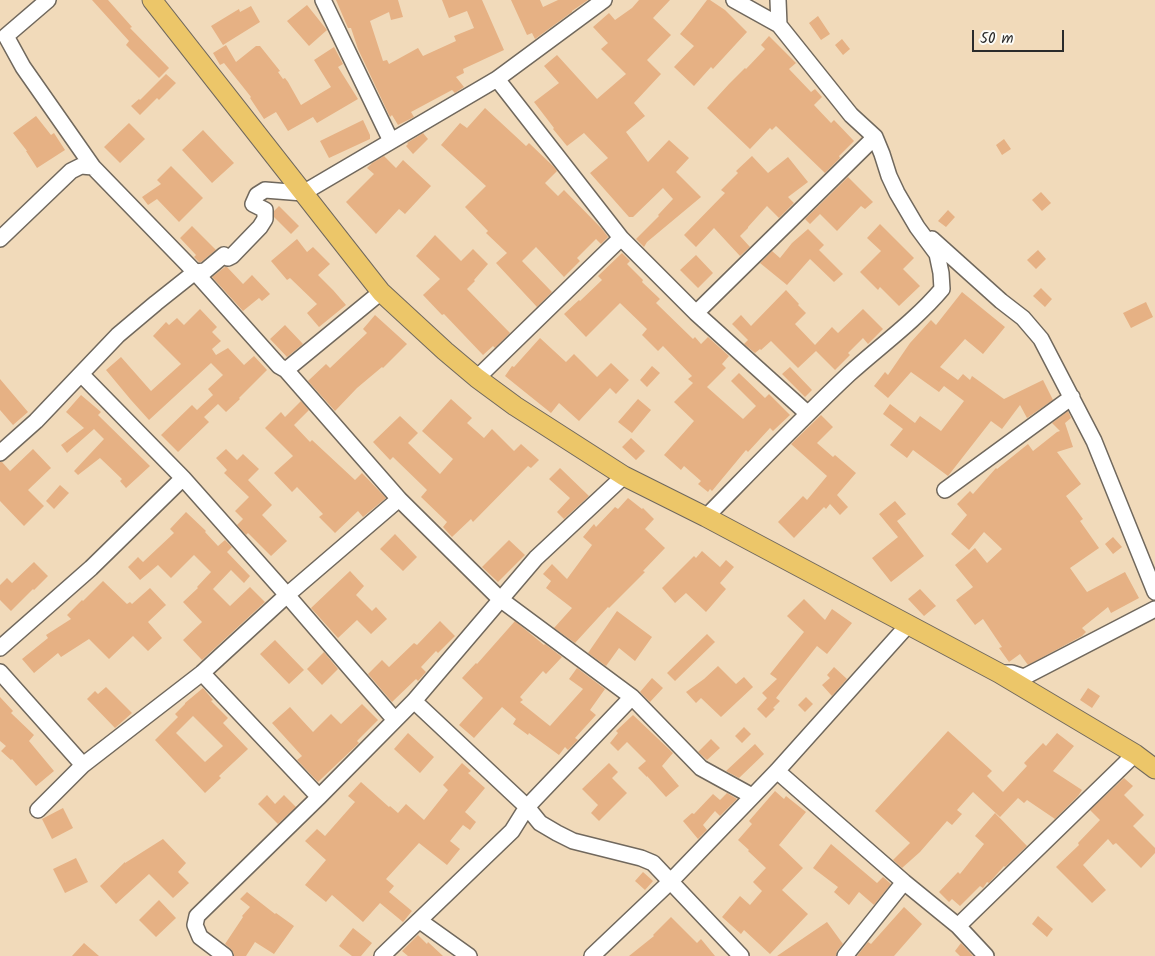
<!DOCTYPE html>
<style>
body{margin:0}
#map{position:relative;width:1155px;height:956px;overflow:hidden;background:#f1daba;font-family:Kalam,sans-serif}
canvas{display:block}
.scale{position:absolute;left:972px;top:30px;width:92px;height:22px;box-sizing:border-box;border:2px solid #2b2b2b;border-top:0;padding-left:6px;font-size:15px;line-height:18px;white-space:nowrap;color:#2b2b2b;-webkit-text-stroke:4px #fdfcf7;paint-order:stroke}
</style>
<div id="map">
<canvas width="1155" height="956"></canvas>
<div class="scale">50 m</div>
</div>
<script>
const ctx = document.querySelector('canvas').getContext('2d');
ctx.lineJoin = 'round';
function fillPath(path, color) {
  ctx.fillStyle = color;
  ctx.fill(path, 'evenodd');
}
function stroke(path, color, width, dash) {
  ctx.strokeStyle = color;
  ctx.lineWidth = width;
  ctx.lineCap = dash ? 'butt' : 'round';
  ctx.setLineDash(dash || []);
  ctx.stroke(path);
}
const building = new Path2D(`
 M92 0H108L132 27 130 28 169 68 159 78 126 45 129 41Z
 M336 0H398L403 17 391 20 389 12 370 21 383 61 387 60 389 64 418 48 423 56 456 41 454 36 474 28 467 11 449 18 442 0H482L504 50 463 69 464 73 456 77 464 87 455 93 452 90 411 112 414 117 398 125 392 115 390 117 358 49 351 28H348Z
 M511 0H540L543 7 558 0H588L572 11V12L535 39 532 33 527 35Z
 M639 0H670L653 18 671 35 647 60 661 74 634 103 645 116 626 132 648 162 669 140 689 158 676 172 701 197 647 242 644 247 636 239 659 216 658 215 673 199 663 188 633 217H629L590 173 608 158 584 133 567 146 553 129 554 128 534 102 559 83 544 66 557 55 597 99 626 74 601 49 608 43 593 27 609 13 615 20 632 8Z
 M707 0H710L725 10 747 32 713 69 711 67 694 86 674 67 694 46 680 34 691 21Z
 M307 5 327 30 309 46 287 21Z
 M251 6 260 22 223 45 211 26 239 9 240 12Z
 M818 16 830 34 821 40 809 23Z
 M769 36 796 63 789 69 811 92 815 89 822 97 814 105 831 123 834 120 854 141 839 156 840 158 825 173 776 126 772 130 770 128 750 149 707 108 729 84 745 68 746 69 765 49 761 45Z
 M842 39 850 49 843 55 835 45Z
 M226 45 236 62 256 46H260L280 71 278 72 283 79 285 78 288 82 301 105 331 87 314 60 334 47 343 64 338 67 358 99 317 123 313 117 288 131 276 112 264 119 250 98 251 97 224 63 220 65 213 53Z
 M166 74 176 83 159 100 157 98 140 115 131 106 139 99 140 100Z
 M485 108 526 146 529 143 554 167 557 171 545 183 558 196 564 190 602 229 608 237 601 244 596 239 577 258 580 261 564 277 536 247 522 261 552 292 537 307 496 263 507 253 486 233 488 231 465 207 486 186 441 145 460 123 467 128Z
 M36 116 51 135 54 133 65 150 37 168 26 151H27L13 133Z
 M363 120 370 135V139L329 158 320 141Z
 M129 123 145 139 120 163 104 147Z
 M203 130 234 163 212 183 182 150Z
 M423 133 428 139 413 154 406 146 408 144 407 143Z
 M1004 139 1011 149 1002 155 996 145Z
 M384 156 396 168 403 160 431 186 405 214 399 209 376 234 346 202 374 174 367 168 372 163Z
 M752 156 768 173 788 157 808 182 788 197 794 203 779 218 767 206 748 227V228L740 236 750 247 740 256 714 228 696 247 684 235 725 193 721 190 738 173 736 171Z
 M171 166 203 198 179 222 157 199 148 205 142 197 161 184 157 180Z
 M848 177 873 202 865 209 861 206 837 231 820 214 810 224 805 219Z
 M1041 192 1051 203 1042 211 1032 200Z
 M279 206 299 226 291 234 274 217V211Z
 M948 210 955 217 946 227 938 221Z
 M880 224 914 258 903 269 920 286 899 306 880 287 878 290 860 272 881 251 867 238Z
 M192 226 216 250 201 262H199L194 257 196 255 180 238Z
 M808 229 824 245 819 250 843 274 834 282 810 259 787 285 760 263 772 251 780 258 792 243Z
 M435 235 461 261 473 249 488 264 474 280 475 281 467 289 510 333 495 348 493 346 483 355 444 314 442 315 423 295 440 279 416 256Z
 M297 239 307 252 313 247 330 264 318 275 333 290 346 305 319 327 307 313 317 304 290 278 287 280 271 261Z
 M1038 250 1046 259 1036 269 1027 260Z
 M622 253 630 261 627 264 643 280 642 282 660 299 656 303 693 339 695 337 701 344 708 337 729 356 722 364 726 368 707 387 743 419 756 406 731 381 739 373 765 398 769 394 790 415 773 431 770 428 748 452 746 450 712 491 710 489 708 492 698 484 701 481 684 466 681 470 664 455 694 421 674 402 693 383 688 379 692 376 663 346 658 351 642 335 647 329 620 303 586 337 564 314 579 300 580 301 602 280 598 276Z
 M696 255 713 273 698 288 680 270Z
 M225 267H227L243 284 252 275 270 294 262 301 259 298 243 311 212 277Z
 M1041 288 1052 299 1045 307 1033 296Z
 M786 290 799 304 798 305 806 313 795 324 815 345 832 327 838 333 863 309 883 329 868 344 863 338 848 353 850 355 835 370 816 351 798 368 771 341 761 350 760 349 755 353 744 344 748 340 732 324 741 315 751 326Z
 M962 292 1005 327 983 354 965 339 940 367 958 380 963 374 970 380 972 376 1004 399 1043 380 1053 400 1027 418 1020 405 1002 429 991 421 948 476 913 450 907 458 890 445 903 429 883 414 890 404 915 423 920 416 941 431 964 401 944 386 939 392 911 372 888 398 874 386 885 372 888 375 910 343 931 320 936 325Z
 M1146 302 1153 317 1131 328 1123 313Z
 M200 309 217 327 212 332 221 341 212 349 216 355 228 348 244 365 254 356 267 370 239 398 240 399 226 412 218 404 204 417 209 422 178 452 161 435 192 405 197 410 213 395 208 389 223 375 211 363 149 420 131 400 106 370 121 357 151 391 181 364 153 336 166 322 169 325 177 318 184 325Z
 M375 315 407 344 383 368 382 367 357 388 335 411 308 381 326 364 330 368 367 333 363 329Z
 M285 325 303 344 287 357 270 339Z
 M540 338 566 362 574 354 597 377 611 363 629 380 616 394 610 388 579 421 559 403 551 413 505 376 512 366 514 367Z
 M652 366 660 373 647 387 640 380Z
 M790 367 812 390 805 397 782 374Z
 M0 379 28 412 13 425 0 410Z
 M81 395 101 412 98 415 150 466 126 488 120 481 122 479 100 458 78 475 74 471 104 439 94 429 67 453 61 445 84 428 66 412Z
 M451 399 472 418 467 423 484 438 492 429 514 451 521 444 539 460 531 468 528 466 473 522 471 519 452 537 443 527 447 522 421 497 427 490 393 457 390 460 373 442 400 416 418 433 408 443 440 474 453 459 422 431Z
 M638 399 651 410 632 433 618 422Z
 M301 401 309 410 294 425 310 442 312 440 355 480 362 473 386 498 363 517 358 511 335 533 319 517 323 514 297 487 292 492 274 473 293 456 265 428 281 412 285 417Z
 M1068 411 1071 418 1065 423 1073 447 1057 452 1081 484 1066 496 1083 519 1080 521 1099 548 1070 568 1087 592 1125 572 1139 598 1111 613 1108 607 1082 628 1086 632 1082 636 1028 665 1020 654 1009 662 999 648 1002 647 983 619 975 625 956 600 973 587 955 565 975 548 987 563 1002 549 984 532 969 550 951 534 967 515 957 504 970 491 973 494 996 468 997 469 1028 444 1033 451 1057 432 1060 431 1052 423Z
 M821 415 833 427 817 443 833 457 835 455 856 473 837 495 848 507 840 515 830 504 826 509 824 507 794 538 778 522 803 496 807 500 827 476 791 444Z
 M631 438 645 451 636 460 622 447Z
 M33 449 51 468 28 490 44 506 24 526 0 501V462H2L10 471Z
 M226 449 237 460 243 454 259 469 248 480 272 505 262 515 287 541 271 556 248 533 246 535 237 525 243 519 235 511 249 497 224 473 227 470 216 458Z
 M560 468 589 496 564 519 557 512 570 498 549 479Z
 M60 485 69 493 54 509 46 501Z
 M628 498 642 509 643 508 654 519 645 529 665 548 643 571 645 572 609 608 608 607 575 643 554 628 572 608 546 588 551 581 543 574 552 564 567 579 592 545 583 537 594 524 596 527 615 507 618 509Z
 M895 501 906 514 897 521 924 556 891 582 872 558 898 537 879 514Z
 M186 512 206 531 205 532 218 546 225 540 232 547 227 552 250 576 244 583 231 570 213 589 230 606 250 587 265 602 202 660 183 640 202 622 183 602 198 588 197 587 211 572 194 555 171 578 158 565 140 580 128 567 138 557 143 562 174 533 170 529Z
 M395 534 417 557 403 571 380 549Z
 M1113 537 1122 547 1113 554 1105 544Z
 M509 540 525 555 498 582 482 567Z
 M702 551 720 567 726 560 734 567 720 583 726 589 706 612 686 593 675 603 662 588 694 556 696 558Z
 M34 562 48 576 34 590 33 589 11 611 0 600V585L7 578 12 583Z
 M350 571 364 586 356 595 372 611 376 607 387 619 371 634 357 620 338 638 311 608Z
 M103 581 127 604 130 602 132 604 150 588 166 605 148 622 162 638 148 651 133 636 109 659 89 639 61 657 58 653 34 673 22 659 48 638 46 635 71 619 67 615 82 600 83 601Z
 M920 589 936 606 924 616 908 599Z
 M804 599 825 620 832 609 852 623 827 654 817 646 776 698 780 701 773 708 775 709 766 718 757 709 767 698 762 693 777 679 770 674 804 632 787 616Z
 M617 611 652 637 635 661 619 648 606 666 588 653Z
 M440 621 455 636 438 653 436 651 421 667 426 672 418 681 416 679 392 702 368 674 382 660 389 667 414 643 417 645Z
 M515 621 544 645 545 644 562 657 546 674 543 671 520 697 523 700 520 702 550 726 583 689 569 679 577 668 605 689 590 710 596 715 575 738 578 740 568 750 565 747 559 755 529 733 528 735 513 724 516 719 502 707 474 738 459 725 483 698 462 678 476 663 477 664Z
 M707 634 715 642 675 681 667 673Z
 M275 640 304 670 289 684 260 654Z
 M324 652 338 669 322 685 307 669Z
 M718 666 736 684 744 677 753 687 721 717 701 698 696 703 686 692 704 679Z
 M834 667 847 679 832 696 822 685 830 678 827 675Z
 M652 678 663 688 650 702 640 692Z
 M106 687 132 713 115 728 87 699 95 691 98 694Z
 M203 688 213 700 211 701 228 718 223 723 248 749 219 776 221 778 205 793 155 740 178 717 175 714 185 704V703ZM193 716 223 746 205 762 176 733Z
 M1088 688 1100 696 1092 708 1080 700Z
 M0 697 13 711 11 713 34 735 29 741 54 771 36 786 12 759 11 760 1 751 6 746 0 741Z
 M806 697 813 704 805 712 798 705Z
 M362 704 378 720 357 741 359 743 318 782 297 760 302 756 272 723 290 707 313 732 331 714 341 724Z
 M633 715 673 753 662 766 679 786 666 797 647 776V777L638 768 646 761 627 742 618 751 610 743 618 733 616 731Z
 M744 727 751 734 742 743 735 736Z
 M948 731 992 771 987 776 1003 792 1027 766 1024 763 1043 743 1046 746 1057 733 1074 746 1053 771 1082 790 1078 796 1055 819 1027 800 1024 803 1018 798 1000 817 973 792 957 810 962 814 952 825 947 821 920 852 902 868 893 860 910 843 875 811Z
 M408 733 434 757 420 773 394 749Z
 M711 739 720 748 707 760 698 752Z
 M755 744 764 754 739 778 726 771Z
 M462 763 471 771 468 773 485 788 465 812 476 822 470 830 463 825 450 841 460 849 447 865 419 843 386 879 394 886 389 892 412 911 403 922 380 903 363 922 332 895 326 902 305 885 326 860 305 841 317 829 325 836 355 802 348 796 361 782 389 807 390 806 398 813 406 804 424 820 448 790 443 785Z
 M609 763 618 772 612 778 627 793 599 821 591 813 598 805 582 789Z
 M1124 778 1133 786 1124 795 1144 815 1133 826 1155 848V853L1141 868 1116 843 1113 845 1108 839 1083 865 1106 890 1092 903 1056 867 1079 845 1078 843 1100 820 1090 810Z
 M775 791 784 799 786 796 806 812 779 845 803 868 782 890 808 914 770 954 744 930 741 934 722 917 740 896 750 905 762 891 753 882 766 868 748 851 749 850 738 840 752 824 749 821Z
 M727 793 737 799 720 816 715 811 703 825 707 830 698 839 683 821 692 813 694 814 713 794 720 800Z
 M267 795 275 804 284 795 296 807 278 824 258 804Z
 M63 808 73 828 52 839 42 819Z
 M995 813 1027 846 1005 867 1004 866 989 883 987 882 983 888 980 886 960 906 952 899 949 902 939 892 958 872 960 874 984 844 975 836Z
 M163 839 186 863 178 872 189 883 173 898 149 874 116 904 100 886 125 862V863Z
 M831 844 877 883 883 877 891 884 874 905 859 892 849 905 834 892 838 887 813 868Z
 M76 858 88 882 65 893 53 869Z
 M643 872 653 881 645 890 635 881Z
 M247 892 275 914 276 913 294 926 274 954 255 942 246 956H234L233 952 231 949 225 944 243 917 242 916 250 907 240 899Z
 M159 900 176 918 156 937 139 920Z
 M904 907 922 924 894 956H857L868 942 871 944Z
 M1038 916 1053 929 1047 937 1032 924Z
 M671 917 697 943 701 939 715 956H629L654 936 653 935Z
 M827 922 843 944 837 951 836 956H777Z
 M353 928 372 943 361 956H352L339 946Z
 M418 935 427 944 428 942 443 956H408L402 951Z
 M84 943 99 956H72Z
 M961 943 973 956H960L955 951Z`);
const minor = new Path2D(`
 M48 0 6 36 23 67 93 167 195 272 279 366 286 370 399 499 500 599 632 697 701 768 752 796
 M323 0 391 141
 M734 0 779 25
 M497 79 621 238 696 313 807 413
 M0 239 71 171 81 166 93 167
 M932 239 1001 301 1023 318 1041 339 1094 441 1155 592
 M696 313 875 137
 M286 370 381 292
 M81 374 183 478 287 595 395 720
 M477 378 621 238
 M0 453 36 421 118 335 156 303 195 272 205 271 224 255 228 258 232 256 260 227 265 219V210L253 204 257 195 265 190 303 193 497 79 604 0
 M945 490 1072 397
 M706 517C753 469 800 420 849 374 880 346 915 321 942 289L941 273 937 254 917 227 897 193 889 176 882 154 875 137 851 115 779 25 778 0
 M0 648 91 568 183 478
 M0 672 83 765
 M202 673 319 797
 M1003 673H1012L1024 677 1155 609
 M414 701 527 807 540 823 557 833 573 841 641 858 653 863 741 956
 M777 771 904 882 958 926 986 956
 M38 810 83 765 202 673 287 595 399 499
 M420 921 469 956
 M958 926 1135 754
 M225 956 200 937 195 925 197 916 319 797 414 701 536 558 624 476
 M382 956 512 831 527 807 632 697
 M592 956 671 881 777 771 908 625
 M845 956 904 882`);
const major = new Path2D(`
 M152 0 381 292 445 351 477 378 515 406 624 476 706 517 999 673 1135 754 1155 769`);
fillPath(building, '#e6b184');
stroke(minor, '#70685d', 18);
stroke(major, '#70685d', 21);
stroke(minor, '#fff', 15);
stroke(major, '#ecc669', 19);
</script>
